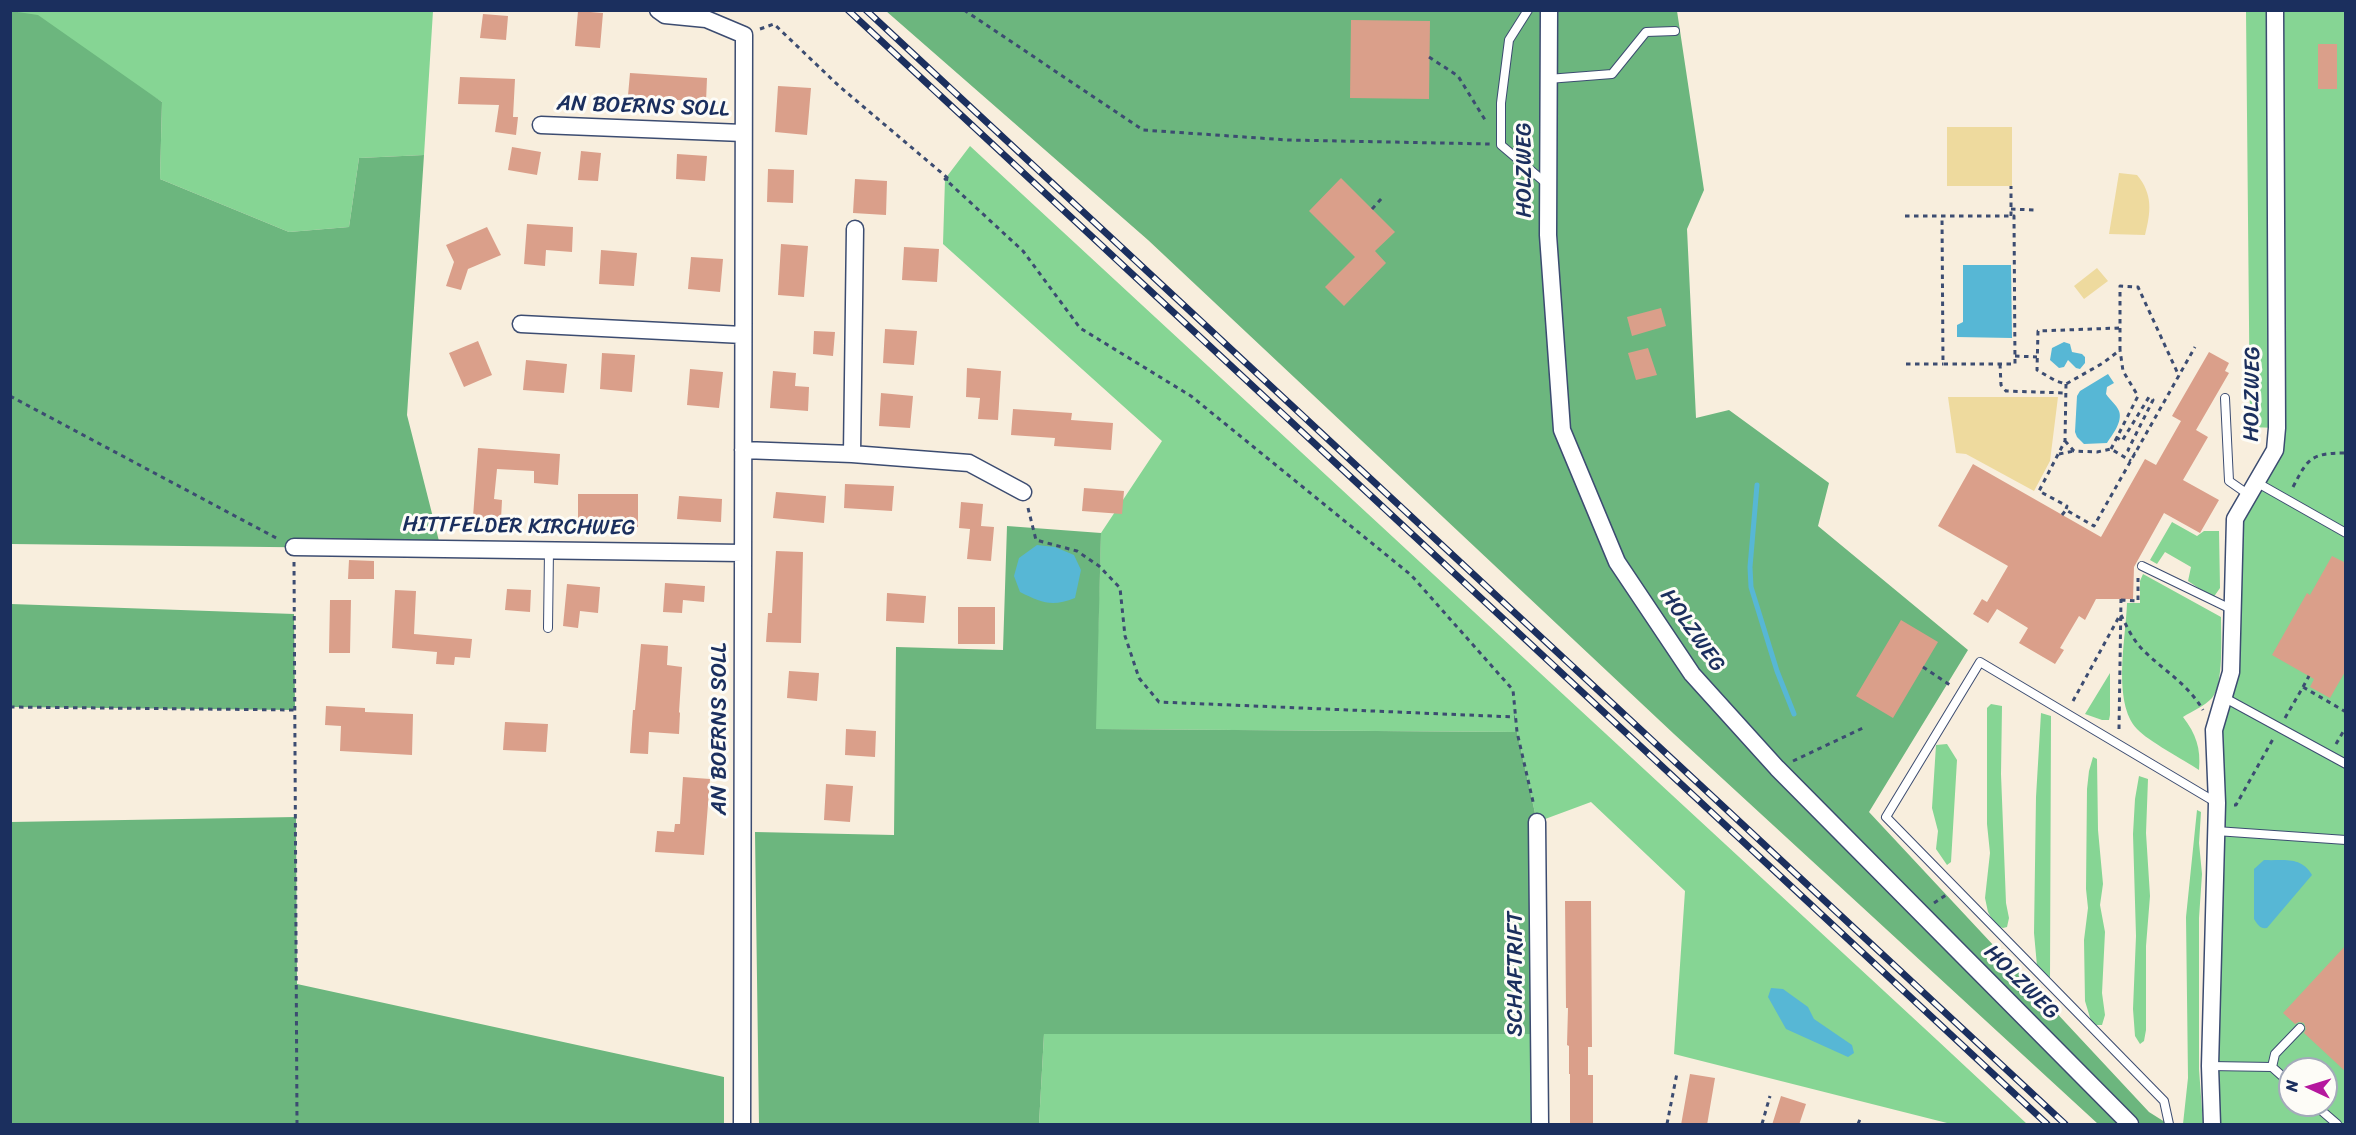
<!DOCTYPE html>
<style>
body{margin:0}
#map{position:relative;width:2356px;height:1135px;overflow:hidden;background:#f8eedd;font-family:Sriracha,sans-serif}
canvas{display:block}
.frame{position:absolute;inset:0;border:12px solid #1b2f5e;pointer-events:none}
.north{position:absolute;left:2278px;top:1057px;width:60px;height:60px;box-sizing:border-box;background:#fdfcf7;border:2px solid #a3aaba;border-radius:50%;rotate:274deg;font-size:16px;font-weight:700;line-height:24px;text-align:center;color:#1b2f5e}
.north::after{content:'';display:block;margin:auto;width:21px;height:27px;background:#b5179e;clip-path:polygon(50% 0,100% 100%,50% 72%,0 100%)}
</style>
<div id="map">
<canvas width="2356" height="1135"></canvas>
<div class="frame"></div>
<div class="north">N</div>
</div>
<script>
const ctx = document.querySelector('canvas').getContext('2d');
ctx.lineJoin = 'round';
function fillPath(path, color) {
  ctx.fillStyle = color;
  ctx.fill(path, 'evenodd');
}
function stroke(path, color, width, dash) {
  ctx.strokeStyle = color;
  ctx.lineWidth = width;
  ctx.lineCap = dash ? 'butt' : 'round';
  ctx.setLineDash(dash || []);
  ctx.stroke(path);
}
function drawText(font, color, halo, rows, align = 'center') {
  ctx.font = font + ' Sriracha,sans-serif';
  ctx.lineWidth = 6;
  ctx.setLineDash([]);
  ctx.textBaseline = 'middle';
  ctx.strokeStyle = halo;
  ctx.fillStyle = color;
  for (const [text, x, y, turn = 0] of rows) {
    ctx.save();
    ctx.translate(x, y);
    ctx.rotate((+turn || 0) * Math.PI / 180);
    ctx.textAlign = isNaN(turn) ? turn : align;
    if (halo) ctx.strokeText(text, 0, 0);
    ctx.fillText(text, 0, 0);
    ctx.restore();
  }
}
const green = new Path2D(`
 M16 11H433L424 155 359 158 349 227 289 232 160 179 162 102Z
 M2246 11H2345V1124H2212L2214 730 2225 698 2235 519 2277 428 2250 427ZM2290 1069H2326V1105H2290Z
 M970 146 1937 1040 2027 1124H1951L1674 1054 1685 891 1591 802 1537 822 1517 732 1095 729 1101 533 1162 441 943 244 945 179Z
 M2172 522 2197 536 2204 531H2219L2220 588 2213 598 2188 581 2191 567 2165 552 2157 564 2150 560Z
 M2143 574 2221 617C2221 636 2224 684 2212 698 2205 706 2192 711 2183 717 2196 734 2201 748 2199 770 2184 760 2148 741 2137 729 2112 702 2126 638 2127 603H2140V581Z
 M2110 673V715L2109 720H2102L2085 714Z
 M1991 704 2002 706 2001 774 2006 903 2009 918 2007 927 2003 928 1995 925 1988 912 1985 898 1990 853 1987 824V708Z
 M2041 713 2051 716 2050 979 2037 966 2034 933 2036 797Z
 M1947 744 1957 760 1951 862 1947 865 1936 849 1938 831 1932 808 1936 745Z
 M2093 757 2097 759 2098 830 2103 884 2100 905 2105 932 2102 993 2105 1015 2102 1025H2096L2091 1021 2085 1001 2084 940 2088 908 2086 889 2087 789 2089 771Z
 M2139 776 2148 779 2146 833 2150 896 2146 946V1030L2144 1041 2140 1044 2135 1036 2133 1009 2136 936 2133 834 2135 799Z
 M2197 810 2201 812 2199 843 2202 874 2199 918V1069L2203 1124H2183L2188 1078 2186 917Z
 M1044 1034H1539L1540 1124H1039Z`);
const forest = new Path2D(`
 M11 11 38 15 162 102 160 179 289 232 349 227 359 158 424 155 407 415 441 549 11 544Z
 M886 11H1677L1704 190 1687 229 1696 418 1729 410 1829 483 1818 526 1968 650 1869 812 2149 1112 2168 1124H2098L1674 734 1148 240Z
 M1007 526 1101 533 1096 729 1517 732 1537 822 1539 1034H1044L1039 1124H759L755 832 894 835 896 647 1003 650Z
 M11 604 294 614 295 710 11 707Z
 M296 817 297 984 724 1077V1124H11V822Z`);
const sand = new Path2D(`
 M1947 127H2012V186H1947Z
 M2119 173 2137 175C2153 194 2151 212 2145 235L2109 234Z
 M2097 268 2108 281 2084 299 2074 286Z
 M1948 397H2058L2050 461 2034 491 1966 454 1956 453Z`);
const water = new Path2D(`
 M1963 265H2011L2012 338 1957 337V325L1963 322Z
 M2064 342 2070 344 2072 352 2082 354 2085 357V363L2080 369 2076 368 2068 360 2064 367 2059 368 2050 360 2052 348Z
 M2108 374 2114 383 2107 387 2106 394C2110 400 2116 404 2119 411 2123 422 2112 435 2107 443L2084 444 2077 437 2075 432 2077 396 2080 391Z
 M1037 545 1055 547 1074 555 1081 570 1075 598C1052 607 1042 603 1020 592L1014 576 1019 558Z
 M2264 860C2284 861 2301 856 2312 875L2267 928C2260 929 2258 925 2254 919V869Z
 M1771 988 1783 989 1808 1007 1814 1019 1852 1045 1854 1053 1848 1057 1786 1029 1768 997Z`);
const stream = new Path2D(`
 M1757 485 1750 567 1751 587 1777 671 1794 714`);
const building = new Path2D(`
 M578 11 603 13 600 48 575 46Z
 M483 14 508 16 506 40 480 38Z
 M1351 20 1430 21 1429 99 1350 98Z
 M2318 44H2337V89H2318Z
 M630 73 707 78 706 102 664 99 663 109 627 107Z
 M460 77 515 79 513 117H518L516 135 495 132 499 105 458 104Z
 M778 86 811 88 807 135 775 132Z
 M512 147 541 152 537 175 508 170Z
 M581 151 601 153 598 181 578 180Z
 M677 154 707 156 705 181 676 179Z
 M768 169 794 170 793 203 767 202Z
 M1341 178 1395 232 1375 251 1386 263 1344 306 1325 287 1355 257 1309 211Z
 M855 179 887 181 886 215 853 213Z
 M527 224 573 227 572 252 546 250 545 266 524 264Z
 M487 227 501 255 468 269 461 290 446 286 454 262 446 245Z
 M781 244 808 246 804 297 778 295Z
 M904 247 939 249 937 282 902 280Z
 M601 250 637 253 634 286 599 284Z
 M691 257 723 259 720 292 688 289Z
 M1661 308 1666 326 1632 336 1627 317Z
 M885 329 917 331 914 365 883 363Z
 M814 331 835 332 833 356 813 354Z
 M478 341 492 375 464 387 449 353Z
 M1648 348 1657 375 1636 380 1628 353Z
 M2209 352 2229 363 2225 371 2229 373 2196 430 2208 437 2183 480 2219 500 2200 533 2164 513 2134 567 2133 599H2096L2085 620 2079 616 2060 648 2064 650 2055 664 2019 643 2028 628 1997 609 1988 623 1973 614 1982 599 1987 602 2008 566 1938 526 1973 464 2101 537 2145 459 2156 465 2181 421 2172 416Z
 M602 353 635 355 632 392 600 389Z
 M526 360 567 364 564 393 523 390Z
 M967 368 1001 371 998 420 978 419 980 398 966 397Z
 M690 369 723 372 719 408 687 405Z
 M773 371 796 373 795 386 809 387 808 411 770 408Z
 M881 393 913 396 910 428 879 426Z
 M1013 409 1072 413 1071 420 1113 423 1111 450 1054 446 1055 438 1011 435Z
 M478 448 560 454 558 485 534 483V471L497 469 494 499 502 500 501 519 473 517Z
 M845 484 894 486 892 511 844 508Z
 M1084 488 1124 491 1122 514 1082 511Z
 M776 492 826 496 824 523 773 518Z
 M578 494H638V527L578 528Z
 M679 496 722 499 721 522 677 519Z
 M961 502 983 504 981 526 994 527 991 561 967 559 970 529 959 528Z
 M776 551 803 552 801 643 766 642 768 613H772Z
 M2332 556 2346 563V670L2330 698 2310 687 2314 679 2272 655 2307 593 2310 595Z
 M349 560 374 561V579H348Z
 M665 583 705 586 704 602 683 600 682 613 663 612Z
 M567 584 600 587 598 613 580 611 578 628 563 626Z
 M507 589 531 590 530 612 505 610Z
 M395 590 416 591 414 634 472 639 470 658 455 657 454 665 436 664 437 652 392 648Z
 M887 593 926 596 924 623 886 621Z
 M330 600H351L350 653H329Z
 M958 607H995V644H958Z
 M1901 620 1938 642 1893 718 1856 696Z
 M641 644 668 646 667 665 682 667 679 712 680 713 679 734 649 732 648 754 630 753 633 710H635Z
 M789 671 819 673 817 701 787 698Z
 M326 706 365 708V712L413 714 412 755 340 751 341 726 325 725Z
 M505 722 548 724 546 752 503 750Z
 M846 729 876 731 875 757 845 755Z
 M683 777 710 779 704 855 655 852 657 831 674 832 675 824H680Z
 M826 784 853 786 850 822 824 820Z
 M1565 901H1591L1592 1047H1588V1075H1593V1125H1570V1074H1569V1046L1567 1045 1568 1008H1566Z
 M2346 945V1072L2304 1033 2306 1029 2304 1023 2299 1022 2295 1024 2283 1013Z
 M1690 1074 1715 1078 1707 1125H1681Z
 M1781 1096 1806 1104 1799 1125H1772Z`);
const path = new Path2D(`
 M964 10 1143 130 1288 140 1490 144
 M760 29 774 24 839 86 950 180 945 179 1023 251 1080 328 1191 396 1411 575 1513 690 1517 732 1534 806
 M1429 57 1458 76 1487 123
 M1372 209 1382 198
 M2011 209 2034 210
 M1905 216H2014L2015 364H1943L1942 216
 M2011 216V186
 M2119 328 2038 331 2037 370 2056 381 2066 384 2103 363 2120 350V286L2138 287 2179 376
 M2015 356 2037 357
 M1906 364H1943
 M2000 364 2001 385 2006 391 2066 393
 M2066 384 2065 441 2039 491 2067 506 2066 509
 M10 396 280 540
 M2116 437 2122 441 2149 397 2153 400 2128 450 2135 454
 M2065 441 2074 451 2097 452 2111 449 2131 461
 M2111 449 2138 396 2123 371 2120 350
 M2059 454 2074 451
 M2293 487C2308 458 2311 453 2346 453
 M1028 508 1036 540 1077 551 1099 566 1120 588 1125 636 1139 678 1159 702 1515 717
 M2062 515 2066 510 2094 526 2195 347
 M294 562 297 1124
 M2121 600 2138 601V578
 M2121 615C2127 627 2133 640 2143 650 2163 670 2188 684 2203 710
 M1923 667 1950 685
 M2303 687 2309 676
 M2073 701 2120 615
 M10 707 295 710
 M2285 718 2303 687 2346 712
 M2119 729 2121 599
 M2336 744 2346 727
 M1793 761 1865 727
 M2234 805H2236L2273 739
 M1934 903 1946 895
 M1667 1124 1677 1073
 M1762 1124 1770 1096
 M1858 1124 1861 1117`);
const lane = new Path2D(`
 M1528 10 1509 40 1501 103V145L1547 184
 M1548 79 1612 74 1646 32 1675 31
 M2225 398 2229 481 2249 495
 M2256 482 2346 533
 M2142 566 2233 610
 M548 628 549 550
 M2225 698 2346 764
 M2216 831 2346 840
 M2210 1066 2272 1067 2290 1083
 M2272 1067 2275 1054 2300 1028
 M2315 1105 2337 1124
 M2169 1124 2164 1101 1886 817 1980 662 2217 803`);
const street = new Path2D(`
 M658 10 665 15 706 19 744 35 742 1124
 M1549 10 1548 235 1562 430 1617 562 1692 674 1777 768 2130 1124
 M541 125 743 133
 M521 324 743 335
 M743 450 852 454 969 463 1023 492
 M852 454 855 229
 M294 547 743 553
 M1537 822 1540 1124
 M2212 1124 2210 1066 2217 803 2214 730 2231 672 2235 519 2275 450 2277 428 2275 10`);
const rail = new Path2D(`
 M848 10 2047 1124
 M866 10 2065 1124`);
const streetNames = [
 ["AN BOERNS SOLL",643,107,2],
 ["HOLZWEG",1525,170,-90],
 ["HOLZWEG",2253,394,-89],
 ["HITTFELDER KIRCHWEG",519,527,1],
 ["HOLZWEG",1692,631,55],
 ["AN BOERNS SOLL",720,729,-90],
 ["SCHAFTRIFT",1516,974,-90],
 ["HOLZWEG",2021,983,45]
];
fillPath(green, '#86d594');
fillPath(forest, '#6cb67e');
fillPath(sand, '#eeda9e');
fillPath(water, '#57b7d5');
stroke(stream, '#57b7d5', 5);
fillPath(building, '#da9f8a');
stroke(lane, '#3c4c71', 10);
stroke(street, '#3c4c71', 19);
stroke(path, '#3c4c71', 3, [4.5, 4.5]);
stroke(lane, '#fff', 8);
stroke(street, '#fff', 16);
stroke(rail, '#1b2f5e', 7);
stroke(rail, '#fdfcf7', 4.5, [14]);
drawText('22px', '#1b2f5e', '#fdfcf7', streetNames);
</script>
